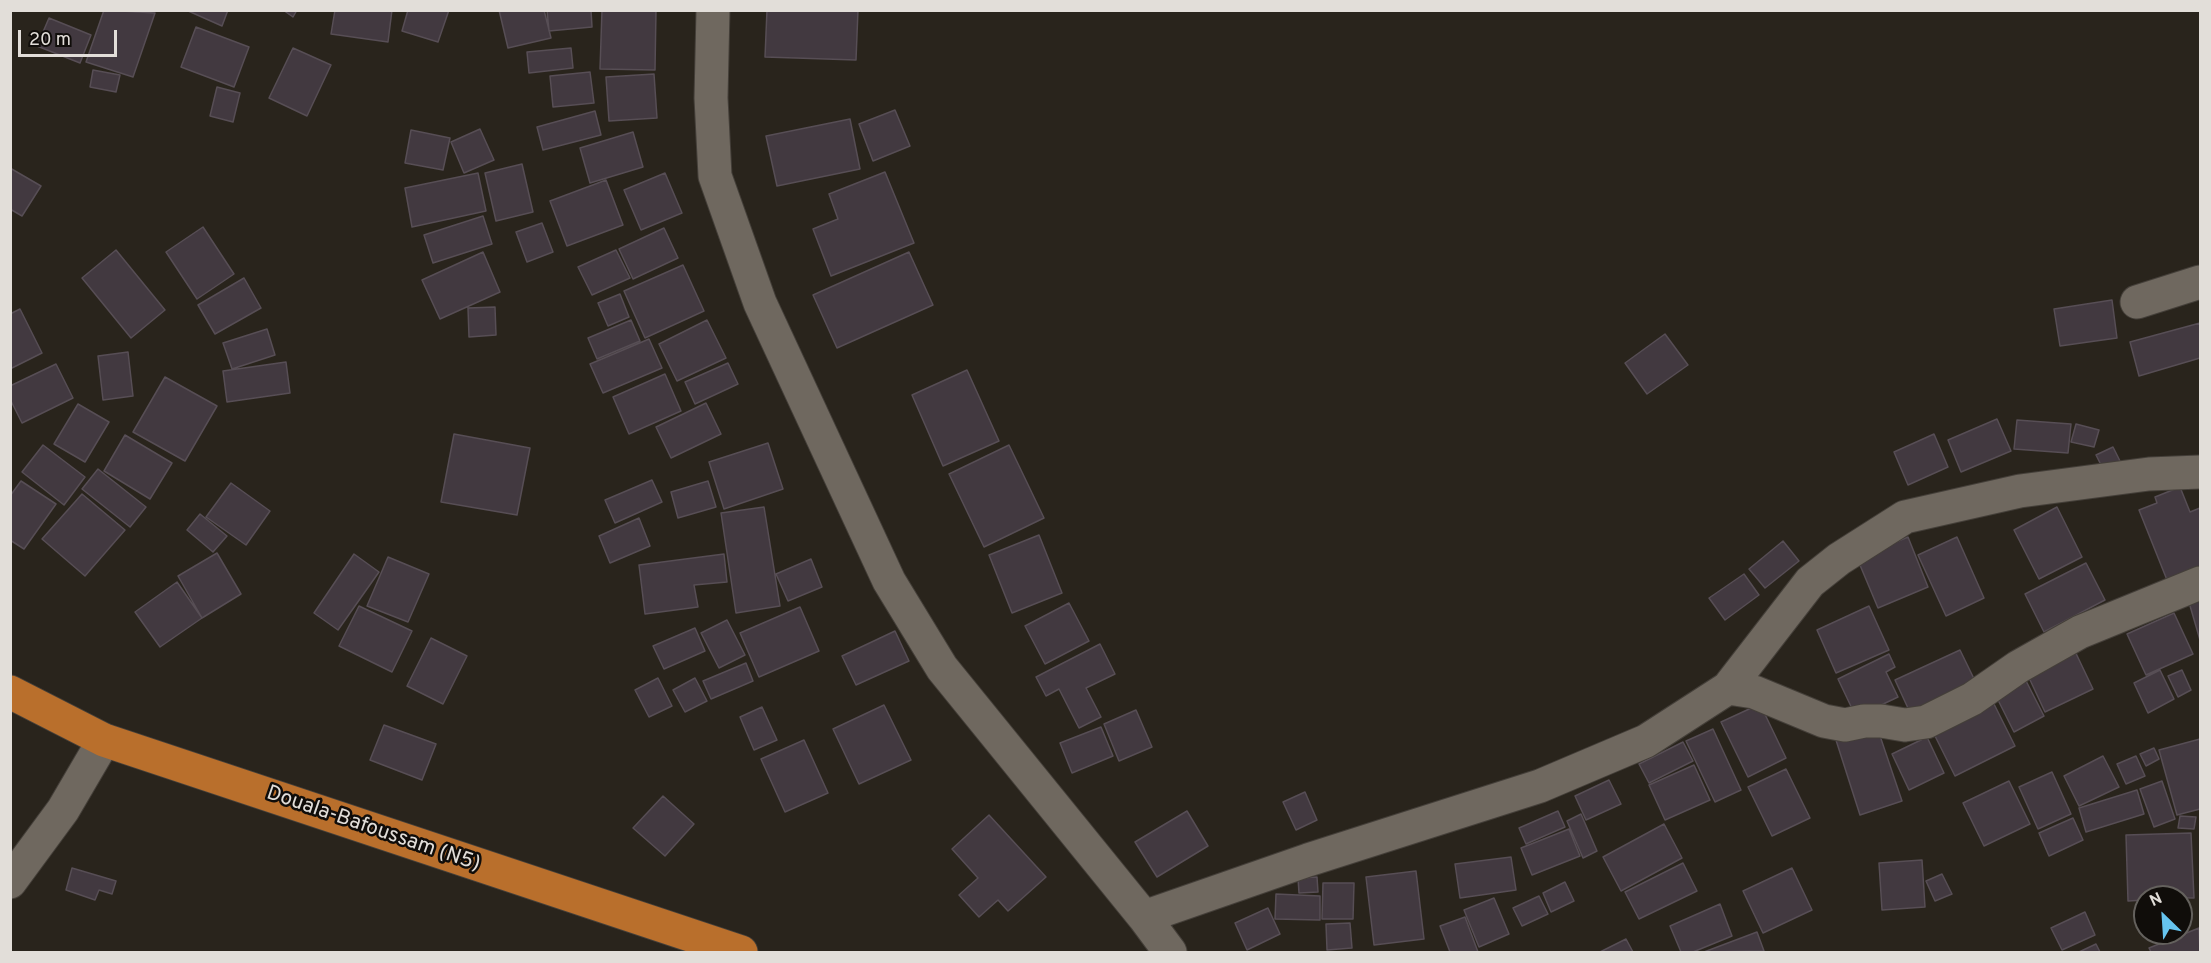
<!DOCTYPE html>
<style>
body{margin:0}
#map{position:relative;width:2211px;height:963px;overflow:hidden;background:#29241c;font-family:Overpass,sans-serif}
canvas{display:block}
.frame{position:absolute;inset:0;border:12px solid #e2ded9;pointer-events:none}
.north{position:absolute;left:2133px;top:885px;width:60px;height:60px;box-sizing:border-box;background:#100d0a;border:2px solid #64615d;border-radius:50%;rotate:335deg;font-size:16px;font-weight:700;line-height:24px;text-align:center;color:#e2ded9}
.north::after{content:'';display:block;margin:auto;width:21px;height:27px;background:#66c4ef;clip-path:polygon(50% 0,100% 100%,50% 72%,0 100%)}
.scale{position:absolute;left:18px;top:30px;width:99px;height:27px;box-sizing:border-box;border:3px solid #e2ded9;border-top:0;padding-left:8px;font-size:18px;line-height:21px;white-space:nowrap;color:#e2ded9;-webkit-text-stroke:4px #100d0a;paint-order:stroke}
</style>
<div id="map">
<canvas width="2211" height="963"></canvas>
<div class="frame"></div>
<div class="north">N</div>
<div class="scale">20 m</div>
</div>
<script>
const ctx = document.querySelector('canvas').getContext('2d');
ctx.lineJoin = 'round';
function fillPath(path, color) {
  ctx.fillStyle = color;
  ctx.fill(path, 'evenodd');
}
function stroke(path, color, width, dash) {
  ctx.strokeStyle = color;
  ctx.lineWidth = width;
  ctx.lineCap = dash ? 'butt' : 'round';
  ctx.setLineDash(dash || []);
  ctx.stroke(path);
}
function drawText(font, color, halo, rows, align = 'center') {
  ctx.font = font + ' Overpass,sans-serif';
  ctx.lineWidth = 5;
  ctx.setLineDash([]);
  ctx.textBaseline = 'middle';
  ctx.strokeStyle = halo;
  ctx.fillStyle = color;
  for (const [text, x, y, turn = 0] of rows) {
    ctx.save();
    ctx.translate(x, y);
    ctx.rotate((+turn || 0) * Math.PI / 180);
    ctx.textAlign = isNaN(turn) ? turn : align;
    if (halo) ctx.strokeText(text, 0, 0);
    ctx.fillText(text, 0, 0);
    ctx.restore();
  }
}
const building = new Path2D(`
 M104 10 155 13 133 77 86 62Z
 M186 10H228L222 26Z
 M283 10H297L293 17Z
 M335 10H392L388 42 331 34Z
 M408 10H449L438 42 402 31Z
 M499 10H544L551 38 508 48Z
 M547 10H591L592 27 549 31Z
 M602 10H656L655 70 600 69Z
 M767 10H858L856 60 765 57Z
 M49 18 91 35 80 63 37 46Z
 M196 27 249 47 234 87 181 67Z
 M293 48 331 65 307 116 269 98Z
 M571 48 573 68 529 73 527 52Z
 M93 70 120 75 116 92 90 87Z
 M590 72 594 103 553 107 550 76Z
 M654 74 657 118 609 121 606 77Z
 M217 87 240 93 233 122 210 116Z
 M895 110 910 146 873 161 859 124Z
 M595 111 601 135 543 150 537 127Z
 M850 119 860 169 777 186 766 136Z
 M480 129 494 160 464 173 451 142Z
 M411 130 450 138 443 170 405 163Z
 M633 132 643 167 590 183 580 148Z
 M522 164 533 212 496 221 485 173Z
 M10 168 41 186 22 216 10 209Z
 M885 172 914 243 831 276 813 229 838 219 829 194Z
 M478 173 486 211 412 227 405 188Z
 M665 173 682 213 641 230 624 190Z
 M606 180 623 225 567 246 550 201Z
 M483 216 492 244 433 263 424 235Z
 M542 223 553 252 527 262 516 232Z
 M203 227 234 274 197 299 166 252Z
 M664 228 678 258 633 279 619 249Z
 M116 250 165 310 131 338 82 278Z
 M616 250 630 278 592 295 578 267Z
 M483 252 500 292 440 319 422 280Z
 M909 252 933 305 837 348 813 295Z
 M683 265 704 311 645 338 624 291Z
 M244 278 261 308 215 334 198 305Z
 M620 294 629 317 608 326 598 303Z
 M2112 300 2117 338 2060 346 2054 309Z
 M495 307 496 335 469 337 468 308Z
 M20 309 42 353 10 369V314Z
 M631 320 640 341 597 359 588 338Z
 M707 320 726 358 677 381 659 344Z
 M2200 323V358L2139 376 2130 342Z
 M267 329 275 355 232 369 223 343Z
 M1665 334 1688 365 1647 394 1625 363Z
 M649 339 662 368 603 393 590 364Z
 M128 352 133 396 103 400 98 356Z
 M286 362 290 393 227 402 223 371Z
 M728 363 738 384 695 404 685 382Z
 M56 364 73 398 22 423 10 399V386Z
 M967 370 999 441 943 466 912 395Z
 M665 374 681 411 629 434 613 397Z
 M165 377 217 406 185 461 133 432Z
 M706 403 721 434 671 458 656 427Z
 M78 404 109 422 85 462 54 444Z
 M1997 419 2011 451 1961 472 1948 440Z
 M2017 420 2071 424 2068 453 2014 449Z
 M2076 424 2099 430 2094 447 2071 442Z
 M454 434 530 448 517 515 441 502Z
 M1934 434 1948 467 1908 485 1894 452Z
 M125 435 172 463 150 499 104 471Z
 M768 443 783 489 724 509 709 462Z
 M43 445 85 477 64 505 22 472Z
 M1009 445 1044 518 984 547 949 474Z
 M2113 447 2120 461 2103 469 2096 455Z
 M98 469 146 507 130 527 82 489Z
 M652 480 662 502 615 523 605 500Z
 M21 481 56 504 24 549 10 540V496Z
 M708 481 716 507 678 518 671 492Z
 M231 483 270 511 246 545 206 517Z
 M2180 487 2190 512 2200 508V572L2169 585 2139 510 2157 503 2155 497Z
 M82 494 125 530 85 576 42 539Z
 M764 507 780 606 736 613 721 513Z
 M2057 507 2082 557 2039 579 2014 530Z
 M200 514 227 536 213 552 187 530Z
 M639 518 650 546 610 563 599 536Z
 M1039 535 1062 593 1012 613 989 555Z
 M1908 537 1928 587 1878 608 1857 558Z
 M1957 537 1984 598 1946 616 1918 555Z
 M1783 541 1799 561 1765 588 1749 569Z
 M217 553 241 594 202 618 178 576Z
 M354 554 379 572 338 630 314 613Z
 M724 554 727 582 694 585 698 607 645 614 639 565Z
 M388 557 429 574 408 622 367 606Z
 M811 559 822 587 788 601 776 574Z
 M2086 563 2105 600 2044 632 2025 594Z
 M1744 574 1759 595 1725 620 1709 598Z
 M177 582 202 618 160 647 135 612Z
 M2200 595V640L2188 599Z
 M1069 603 1089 641 1045 664 1025 626Z
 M359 606 412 631 392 672 339 646Z
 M1869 606 1889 650 1836 673 1817 630Z
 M800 607 819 651 759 677 740 633Z
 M2174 613 2193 654 2146 675 2127 634Z
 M727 620 745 655 719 668 701 633Z
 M695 628 705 651 664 669 653 646Z
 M895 631 909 661 856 685 842 656Z
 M431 638 467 656 443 704 407 686Z
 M1100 644 1115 674 1086 688 1101 717 1079 728 1059 689 1046 696 1036 677Z
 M2072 645 2093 689 2045 712 2024 667Z
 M1960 650 1979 689 1913 719 1895 680Z
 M1889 654 1895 667 1886 672 1898 697 1856 717 1838 679Z
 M746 663 753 681 711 699 703 681Z
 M2160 670 2174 699 2148 713 2134 683Z
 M2182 670 2191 690 2178 697 2168 676Z
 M2023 675 2044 716 2014 732 1993 690Z
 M658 678 672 706 649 717 635 690Z
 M695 678 707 701 685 712 673 690Z
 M1992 700 2015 746 1955 776 1932 730Z
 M1760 704 1786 758 1748 777 1721 722Z
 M884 705 911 760 859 784 833 729Z
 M762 707 777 740 754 750 740 717Z
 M1136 710 1152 747 1119 761 1104 724Z
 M1876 724 1902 801 1860 815 1835 737Z
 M384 725 436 744 422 780 370 760Z
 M1101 727 1113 756 1072 773 1060 743Z
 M1713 729 1741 790 1715 802 1686 741Z
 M1927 737 1944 773 1909 790 1892 754Z
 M2200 739V809L2177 815 2159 750Z
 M804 740 828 793 785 812 761 759Z
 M1683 742 1693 761 1649 783 1639 764Z
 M2154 748 2159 759 2146 766 2140 754Z
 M2103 756 2119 787 2079 806 2064 776Z
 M2136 756 2145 776 2126 784 2117 764Z
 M1694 765 1710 800 1665 820 1649 785Z
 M1786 769 1810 818 1772 836 1748 787Z
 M2052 772 2071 814 2038 829 2019 787Z
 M1609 780 1621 804 1586 820 1575 796Z
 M2009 781 2030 824 1984 846 1963 803Z
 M2162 781 2175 819 2154 827 2140 789Z
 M2137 790 2144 814 2086 832 2079 808Z
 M1305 792 1317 820 1296 830 1283 802Z
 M663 796 694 824 665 856 633 828Z
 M1187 811 1208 846 1157 877 1135 842Z
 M1558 811 1565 827 1526 844 1519 828Z
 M1581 814 1597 851 1583 858 1567 821Z
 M989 815 1046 877 1008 911 998 900 979 917 959 895 978 878 952 849Z
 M2180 816 2196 817 2194 829 2178 828Z
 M2073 818 2083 840 2049 856 2039 833Z
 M1664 824 1682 858 1621 891 1603 857Z
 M1569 829 1580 856 1532 875 1521 848Z
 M2191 833 2194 898 2145 897V900L2128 901 2126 835Z
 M1511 857 1516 890 1460 898 1455 864Z
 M1922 860 1925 907 1882 910 1879 863Z
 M1683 863 1697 891 1639 919 1625 892Z
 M72 868 116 881 112 894 99 890 95 900 66 890Z
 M1792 868 1812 910 1763 933 1743 891Z
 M1416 871 1424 939 1374 945 1366 877Z
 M1942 874 1952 894 1935 901 1926 881Z
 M1317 877 1318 892 1299 893 1298 878Z
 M1565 882 1574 901 1551 912 1543 893Z
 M1323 883H1354L1353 919H1322Z
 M1276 894 1320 896V920L1275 919Z
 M1539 896 1548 914 1522 926 1513 908Z
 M1494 898 1509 934 1479 947 1464 910Z
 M1720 904 1732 936 1693 952H1681L1670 926Z
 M1268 908 1280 934 1247 950 1235 923Z
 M2085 912 2095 935 2062 950 2051 928Z
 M1465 917 1478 952H1450L1440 926Z
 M1350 923 1352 948 1327 950 1326 924Z
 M2199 928 2200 952H2151L2149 948Z
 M1757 932 1764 951 1704 952Z
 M1626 939 1633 952H1600Z
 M2096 944 2100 952H2079Z`);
const minor = new Path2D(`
 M713 10 711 98 715 176 760 303 889 581 942 668 1144 917 1170 952
 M2137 302 2200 282
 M1728 688 1754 692 1824 721 1845 725 1864 721H1881L1905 725 1926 722 1972 699 2018 667 2080 632 2200 583
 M10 882 63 810 104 740
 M1144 917 1308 860 1540 786 1646 741 1728 688 1810 582 1839 559 1905 517 2020 491 2149 474 2200 472`);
const highway = new Path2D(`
 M10 692 104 740 741 952`);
const streetNames = [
 ["Douala-Bafoussam (N5)",373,830,19]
];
fillPath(building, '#423940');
stroke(building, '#574e55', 1.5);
stroke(minor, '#443f39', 35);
stroke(highway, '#443f39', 35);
stroke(minor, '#6f685f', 33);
stroke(highway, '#b96f2c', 33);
drawText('21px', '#e2ded9', '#100d0a', streetNames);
</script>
